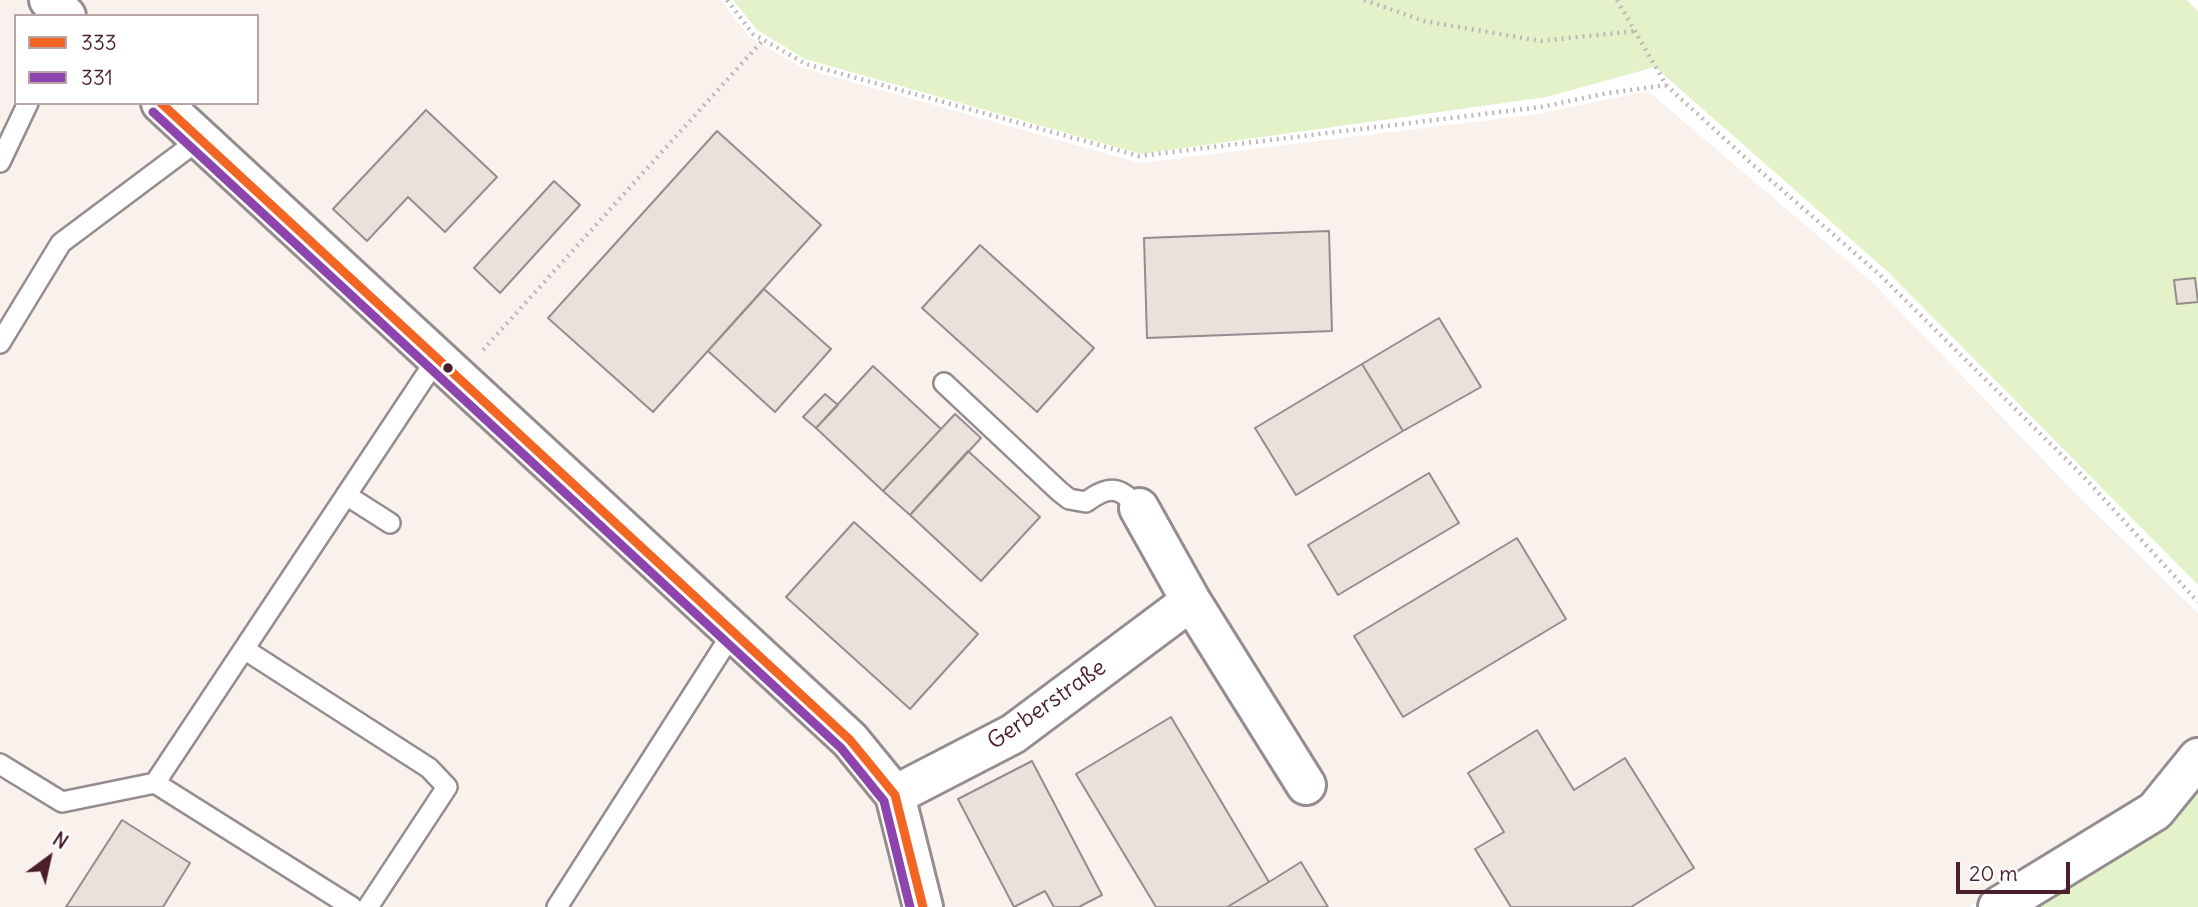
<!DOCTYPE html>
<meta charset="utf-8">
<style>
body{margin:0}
#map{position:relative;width:2198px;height:907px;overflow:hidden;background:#fff;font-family:Delius,sans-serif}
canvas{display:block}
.legend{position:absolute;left:14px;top:14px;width:245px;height:91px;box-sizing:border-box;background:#fff;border:2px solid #b7a5aa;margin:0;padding:9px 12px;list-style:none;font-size:21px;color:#4a1f2b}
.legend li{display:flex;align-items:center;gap:14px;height:35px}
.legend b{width:35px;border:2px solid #b7a5aa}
.north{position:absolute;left:14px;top:823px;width:70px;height:70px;-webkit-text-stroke:5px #fff;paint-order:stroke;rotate:33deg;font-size:19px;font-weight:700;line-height:28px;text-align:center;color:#4a1f2b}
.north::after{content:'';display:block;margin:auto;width:24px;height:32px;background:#4a1f2b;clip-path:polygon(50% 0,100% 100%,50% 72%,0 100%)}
.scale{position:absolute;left:1956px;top:862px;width:114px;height:32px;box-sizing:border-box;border:4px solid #4a1f2b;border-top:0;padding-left:9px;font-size:21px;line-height:24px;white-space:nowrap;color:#4a1f2b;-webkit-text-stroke:5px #fff;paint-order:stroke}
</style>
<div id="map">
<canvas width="2198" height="907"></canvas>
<ul class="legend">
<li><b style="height:9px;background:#f26522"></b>333</li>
<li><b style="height:9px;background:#8e44ad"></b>331</li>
</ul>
<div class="north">N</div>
<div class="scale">20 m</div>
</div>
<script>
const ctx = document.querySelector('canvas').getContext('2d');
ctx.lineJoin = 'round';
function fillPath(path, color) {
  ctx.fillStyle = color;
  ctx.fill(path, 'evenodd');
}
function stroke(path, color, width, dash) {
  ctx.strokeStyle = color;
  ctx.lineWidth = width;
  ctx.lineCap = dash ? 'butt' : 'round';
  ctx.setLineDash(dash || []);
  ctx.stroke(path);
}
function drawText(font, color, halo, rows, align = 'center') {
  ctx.font = font + ' Delius,sans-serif';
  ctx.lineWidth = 7;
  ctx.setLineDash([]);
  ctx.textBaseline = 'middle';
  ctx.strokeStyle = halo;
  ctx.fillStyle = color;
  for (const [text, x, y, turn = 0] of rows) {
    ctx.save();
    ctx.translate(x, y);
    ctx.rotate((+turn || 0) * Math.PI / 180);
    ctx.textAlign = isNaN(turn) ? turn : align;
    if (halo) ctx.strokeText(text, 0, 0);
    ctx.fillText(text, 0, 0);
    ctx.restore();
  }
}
const built = new Path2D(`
 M0 0H721L749 37 803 68 1140 163 1538 114 1648 91 1871 281 2074 492 2198 613V744L2147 807 1969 907H0ZM16 16H257V103H16Z`);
const green = new Path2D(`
 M733 0H2187L2198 11V585L1887 271 1655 67 1547 97 1141 154 805 59 757 30Z
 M2198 775V907H2013Z`);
const building = new Path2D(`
 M426 110 497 177 445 232 408 197 367 241 333 209Z
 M717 131 821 225 653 412 548 318Z
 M554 181 580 205 500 293 474 268Z
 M1329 231 1332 331 1147 338 1144 238Z
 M980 245 1094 348 1037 412 922 308Z
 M2195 278 2198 302 2177 304 2174 280Z
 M764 289 831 349 775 412 708 351Z
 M1439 318 1481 387 1403 431 1362 364Z
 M1362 364 1403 431 1296 495 1255 428Z
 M873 366 941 429 883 491 816 428Z
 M825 394 838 405 816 428 803 417Z
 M955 414 981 438 910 515 883 491Z
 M968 451 1040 517 981 581 910 515Z
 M1429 473 1459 523 1338 595 1308 545Z
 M854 522 978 634 910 709 786 597Z
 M1517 538 1566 619 1403 717 1354 636Z
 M1171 717 1269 882 1227 907H1156L1076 774Z
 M1537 730 1574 790 1625 758 1694 868 1631 907H1511L1475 849 1504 832 1468 773Z
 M1032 761 1102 895 1079 907H1054L1045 891 1014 907 958 799Z
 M122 820 190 863 163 907H66Z
 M1301 862 1328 907H1227L1269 882Z`);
const path = new Path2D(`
 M727 0 753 34 806 64 1139 156 1541 107 1603 94 1666 85
 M1364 0 1424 21 1541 41 1635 31
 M1617 0 1666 85 1752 164 1880 275 2082 475 2198 602
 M483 350 763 40`);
const lane = new Path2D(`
 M0 162 28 103
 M0 343 61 243 200 139
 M944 383 1059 491 1069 499 1086 502C1110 484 1120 487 1139 508
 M346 495 390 523
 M244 649 429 768 447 787 368 907
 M0 764 62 802 155 783 438 357
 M155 783 352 907
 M557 907 733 632`);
const street = new Path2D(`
 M49 0 66 16
 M161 103 850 740 895 795 923 907
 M1139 508 1191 601 1306 785
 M895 795 1013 734 1191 601
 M1998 907 2155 811 2198 758`);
const bus1 = new Path2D(`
 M161 103 850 740 895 795 923 907`);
const bus2 = new Path2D(`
 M153 112 841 748 884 801 910 907`);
const markers = [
 [448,368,6,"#4a1f2b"]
];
const streetNames = [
 ["Gerberstraße",1047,705,-35]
];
fillPath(built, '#f9f2ec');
fillPath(green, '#e4f2c9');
fillPath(building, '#e9e1da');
stroke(building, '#948c8e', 2);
stroke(lane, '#948c8e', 24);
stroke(street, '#948c8e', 44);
stroke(path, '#bdb8b9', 4.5, [2, 5]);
stroke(lane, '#fff', 19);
stroke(street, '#fff', 38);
stroke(bus1, '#f26522', 9);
stroke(bus2, '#8e44ad', 9);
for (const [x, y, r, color] of markers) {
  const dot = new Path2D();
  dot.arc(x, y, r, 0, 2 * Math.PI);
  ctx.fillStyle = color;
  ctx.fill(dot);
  stroke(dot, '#fff', 2.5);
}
drawText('23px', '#4a1f2b', '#fff', streetNames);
</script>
